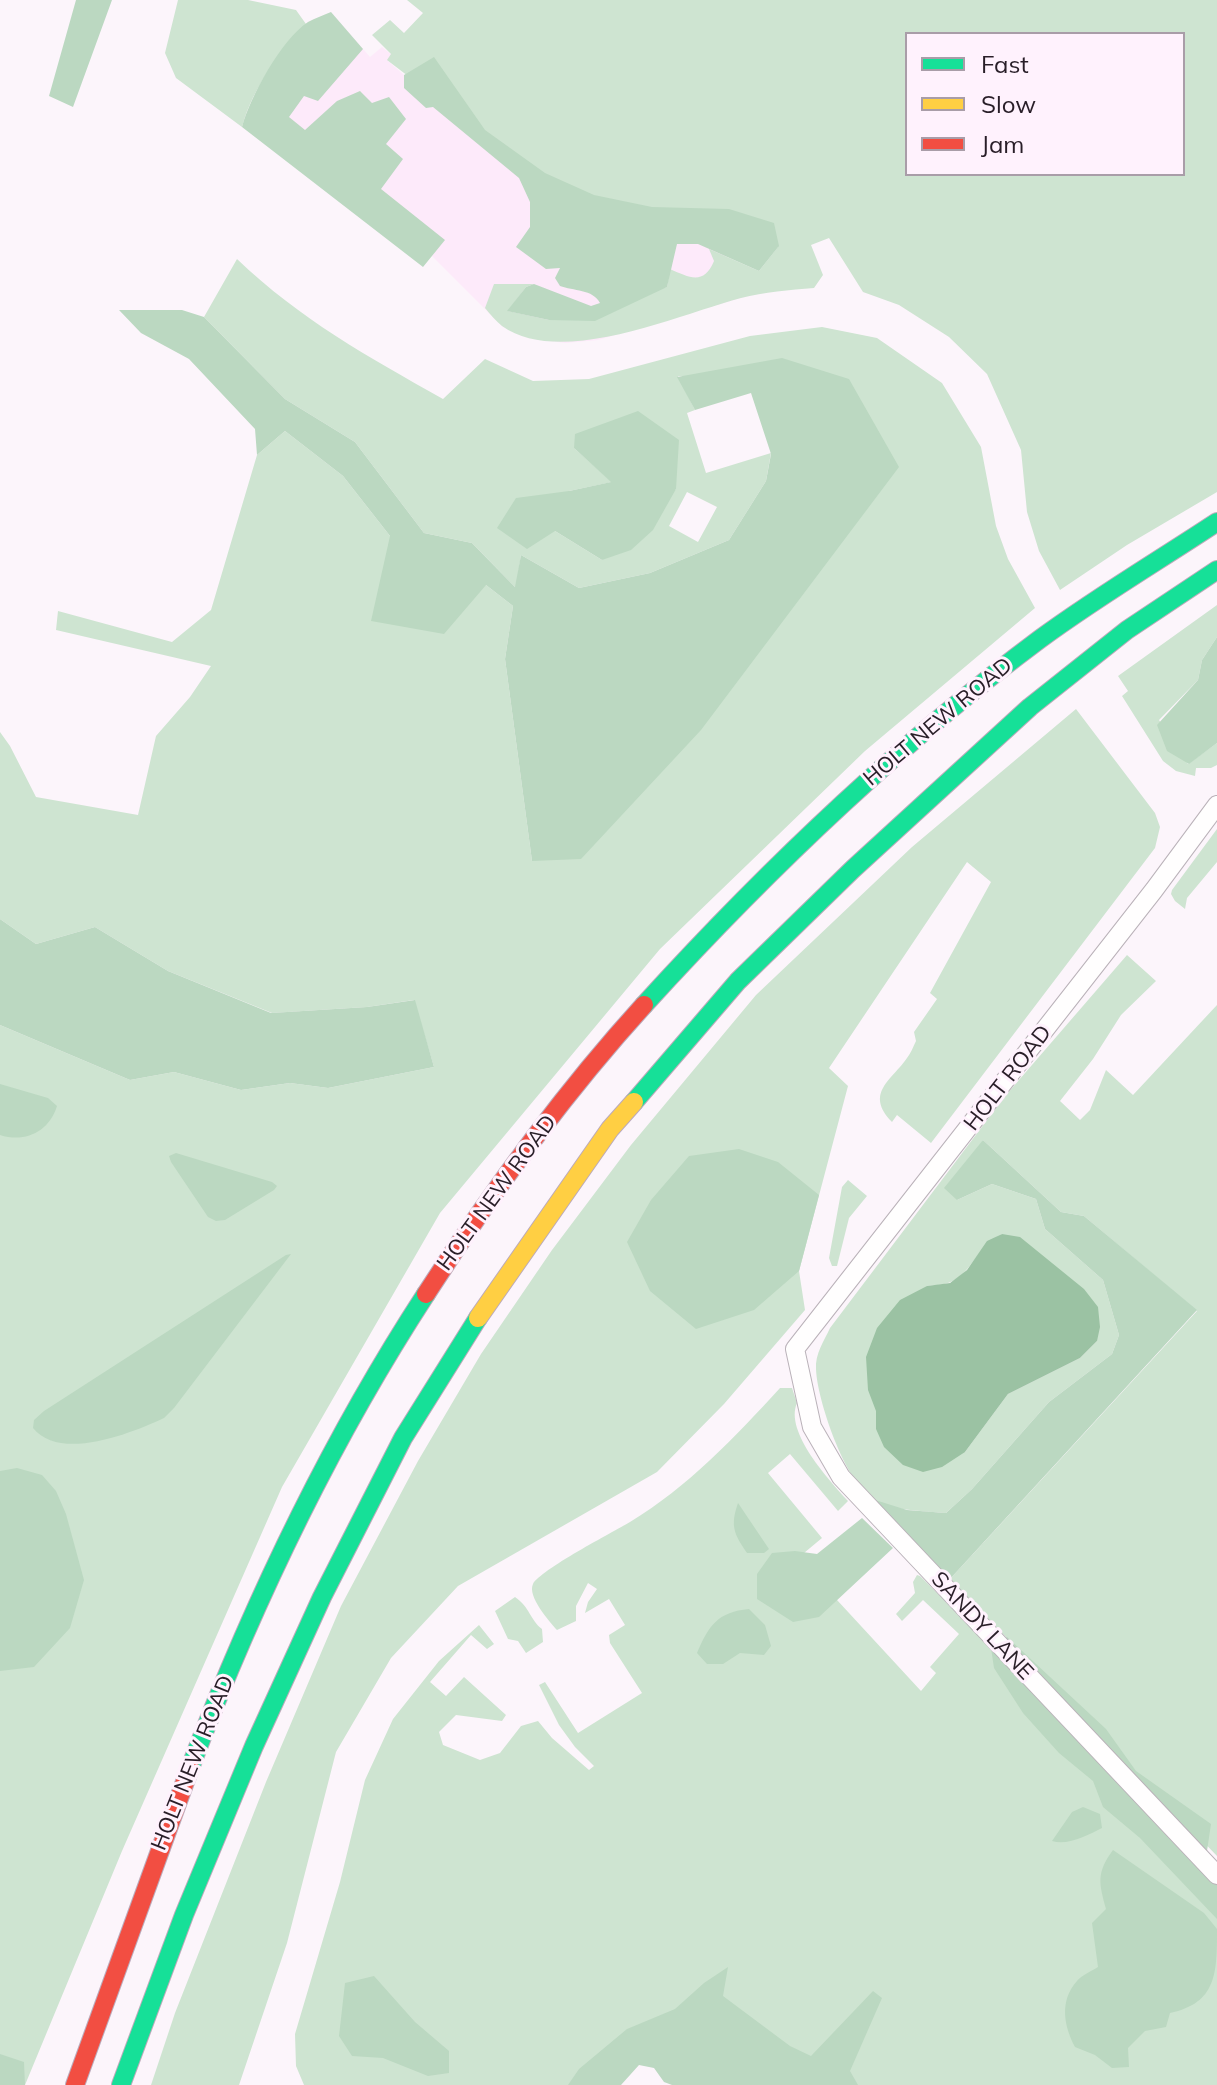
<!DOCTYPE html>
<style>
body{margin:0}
#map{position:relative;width:1217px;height:2085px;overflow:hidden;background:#fcf5fb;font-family:Mulish,sans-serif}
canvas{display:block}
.legend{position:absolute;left:905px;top:32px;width:280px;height:144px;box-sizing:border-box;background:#fff2fd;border:2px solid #a99da8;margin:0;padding:10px 14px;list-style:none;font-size:24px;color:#291e28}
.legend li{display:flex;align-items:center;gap:16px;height:40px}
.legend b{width:40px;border:2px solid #a99da8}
</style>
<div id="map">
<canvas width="1217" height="2085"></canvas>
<ul class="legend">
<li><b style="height:10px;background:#16e098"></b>Fast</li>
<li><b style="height:10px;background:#ffcf43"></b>Slow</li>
<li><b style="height:10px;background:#f24e42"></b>Jam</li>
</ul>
</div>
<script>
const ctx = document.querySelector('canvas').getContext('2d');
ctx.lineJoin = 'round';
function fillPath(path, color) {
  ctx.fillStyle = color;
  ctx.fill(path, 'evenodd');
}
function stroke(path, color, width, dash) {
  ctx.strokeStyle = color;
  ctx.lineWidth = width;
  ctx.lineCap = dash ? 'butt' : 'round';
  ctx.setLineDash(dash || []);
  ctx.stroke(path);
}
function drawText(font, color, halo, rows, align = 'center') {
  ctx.font = font + ' Mulish,sans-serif';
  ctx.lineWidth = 6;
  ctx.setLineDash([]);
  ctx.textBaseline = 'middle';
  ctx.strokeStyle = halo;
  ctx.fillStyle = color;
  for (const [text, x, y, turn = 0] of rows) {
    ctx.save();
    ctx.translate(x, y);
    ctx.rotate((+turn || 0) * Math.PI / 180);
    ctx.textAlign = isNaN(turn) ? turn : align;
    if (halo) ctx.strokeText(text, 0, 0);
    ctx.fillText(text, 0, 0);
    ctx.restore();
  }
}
const built = new Path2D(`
 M337 19 370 57 382 47 392 55 388 61 404 75 713 228 744 297 598 340 565 343 534 339 503 327 432 256 258 124Z`);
const green = new Path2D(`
 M178 0H248L296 10 306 24C279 55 253 86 242 127L176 78 165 53Z
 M407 0H1217V492L1127 545 1060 590 1039 551 1027 512 1021 450 987 374 949 337 899 305 863 292 829 238 811 245 823 275 814 288C790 290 764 292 741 298 677 315 561 368 502 326 496 321 490 314 485 308L494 284H534L526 287 508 311 549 320 667 287 670 269C690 278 704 285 714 261L709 249 759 271 778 247 586 212 387 60 391 54 372 35 390 20 404 33 423 13ZM907 34H1183V174H907Z
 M237 259C301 320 367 356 443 399L485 359 533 381 589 379 750 336 822 327 877 338 942 383 981 447 996 526 1008 559 1035 608 865 751 660 949 440 1213 282 1487 122 1851 25 2085H0V1025L130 1080 174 1072 241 1090 290 1083 328 1088 434 1067 414 1000 367 1007 272 1013 168 971 95 927 36 944 0 919V732L10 746 36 797 138 815 156 736 190 697 211 666 56 630 58 611 172 642 211 610 257 455 285 431 343 476 390 536 486 585 513 606 505 659 532 861 849 379 678 376 695 410 687 413 706 473 771 453 766 481 729 540 650 573 579 588 521 555 516 588 472 543 424 533 355 442 285 399 204 317ZM574 448 676 489 602 560 555 531 569 491 612 482ZM687 492 717 507 698 542 669 526Z
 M1217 605V637L1202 660 1198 680 1159 720 1188 764 1217 743V765L1211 768H1196L1195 776 1176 771 1163 761 1122 696 1128 691 1118 676Z
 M1076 709 1155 813 1160 827 1155 848 931 1143 897 1115 892 1122C864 1093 892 1080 907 1058 911 1053 913 1047 916 1041L914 1032 937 999 930 993 991 882 967 862 829 1068 848 1086 799 1271 805 1310 724 1404 657 1472 458 1586 391 1658 336 1752 287 1943 239 2085H151L175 2013 266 1782 341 1606 418 1461 481 1354 552 1250 631 1145 756 995 912 847Z
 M1217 829V862L1187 898 1185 909 1175 901 1171 894 1172 890Z
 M1127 955 1156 981 1121 1015 1093 1059 1060 1101 1080 1120 1090 1110 1106 1070 1133 1095 1217 1005V1856L950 1579 1197 1311 1084 1216 1061 1212 983 1140 957 1200 992 1184 1036 1199 1045 1229 1103 1280 1119 1335 1112 1354 1049 1402 972 1489 946 1513C925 1511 890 1511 872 1499 845 1481 817 1400 816 1369 815 1354 824 1341 830 1328L1006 1095ZM1002 1234 1097 1341 1080 1358 1008 1394 965 1452 876 1429V1411L927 1286C934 1285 942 1285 948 1283 972 1275 976 1246 1002 1234Z
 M848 1180 867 1196 849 1218 837 1266H832L829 1258 842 1187Z
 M780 1388H792L797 1403C784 1432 830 1481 848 1501L838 1511 790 1454 768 1473 822 1538 804 1553 773 1554 837 1600 921 1691 936 1673 930 1667 959 1634 923 1600 902 1621 896 1614 915 1593 913 1582 917 1575 920 1576 975 1630 1217 1897V2085H830L707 1989 613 2085H304L296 2066 295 2034 340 1882 365 1780 393 1719 439 1661 479 1625 494 1644 487 1649 471 1635 430 1682 446 1696 464 1677 506 1715 502 1721 456 1715 439 1732 443 1745 480 1760 500 1753 521 1726 538 1721 552 1738 589 1770 594 1766 575 1747 559 1725 539 1685 545 1682 578 1733 642 1693 610 1643 609 1635 625 1625 609 1599 585 1613 588 1602 597 1589 588 1583 576 1606V1621L557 1630C549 1621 527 1596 533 1584 540 1570 613 1532 630 1522 688 1487 735 1437 780 1388Z
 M515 1597C530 1607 530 1620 542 1629L543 1642 526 1653 518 1641 508 1639 495 1611Z`);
const forest = new Path2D(`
 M76 0H112L73 107 49 96Z
 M331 12 363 49 318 101 304 96 289 117 305 130 337 101 360 91 372 103 389 97 406 119 386 144 403 159 381 189 445 240 423 267 242 127C250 97 281 40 308 22 315 18 324 15 331 12Z
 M434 57 485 130 545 173 594 195 652 207 729 209 774 223 779 246 759 271 698 244H677L667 287 595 321 549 320 507 311 526 287 534 284 591 306 600 303C593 289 573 291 560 286L555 278 560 268 546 269 516 247 530 227V202L519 178 433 107 426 108 404 88V75Z
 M119 310H182L204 317 285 399 355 442 424 533 472 543 515 587 521 555 579 588 650 573 729 540 766 481 771 454 751 393 695 410 677 377 782 358 849 379 899 467 701 730 581 859 532 861 505 659 513 606 486 585 444 634 371 621 390 536 343 476 285 431 257 455 255 429 189 359 141 333Z
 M638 411 679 440 676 489 653 530 631 550 602 560 555 531 527 549 497 528 516 498 569 491 611 482 574 448 575 434Z
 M1217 637V743L1189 764 1167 751 1157 725 1198 680 1202 660Z
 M0 919 36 944 95 927 168 971 271 1013 367 1007 415 1000 434 1067 328 1088 290 1083 241 1090 174 1072 130 1080 0 1025Z
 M0 1084 48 1098 57 1106C49 1132 25 1143 0 1135Z
 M983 1140 1061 1212 1084 1216 1197 1310 950 1579 872 1499 907 1510 946 1513 972 1489 1049 1402 1112 1354 1119 1335 1103 1280 1045 1229 1036 1199 992 1184 957 1200 944 1188Z
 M739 1149 778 1162 819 1195 799 1271 754 1310 696 1329 650 1291 627 1242 651 1200 689 1156Z
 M176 1153 272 1182 277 1186 274 1190 225 1220 216 1221 208 1217 171 1162 169 1156Z
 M291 1254 174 1408 164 1418C132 1433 60 1462 33 1428L34 1420 44 1411 286 1255Z
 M17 1468 42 1475 56 1491 66 1514 84 1580 70 1628 34 1667 0 1671V1471Z
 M738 1503 769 1549 764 1553H747C734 1534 730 1526 738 1503Z
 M862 1518 893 1548 819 1617 793 1622 757 1599V1574L772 1553 795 1551 817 1554Z
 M749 1609 765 1625 771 1646 764 1655 740 1653 723 1664H707L697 1653C709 1625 718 1612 749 1609Z
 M1007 1637 1106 1729 1136 1771 1211 1824 1207 1851 1217 1865V1919L1140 1838 1103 1807 1093 1781 1059 1753 1023 1713 994 1668 991 1648Z
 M1083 1807 1100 1814 1102 1828C1088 1835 1068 1846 1052 1841L1072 1812Z
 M1113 1850 1204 1913 1217 1929C1217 1973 1217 2003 1170 2013L1166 2027 1145 2031 1128 2048 1129 2067 1112 2068 1095 2055 1075 2047C1064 2026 1059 2001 1077 1981 1082 1975 1092 1971 1098 1967L1092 1923 1106 1909C1099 1883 1096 1873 1113 1850Z
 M728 1967 723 1996 790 2046 811 2056 873 1991 882 1998 850 2071 858 2085H672L664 2082 654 2068 639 2065 621 2085H568L579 2069 627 2029 675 2009 704 1983Z
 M374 1976 415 2022 449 2051V2073L428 2076 383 2058 352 2056 339 2036 345 1983Z
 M0 2054 24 2062 25 2085H0Z`);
const water = new Path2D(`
 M1002 1234 1020 1237 1084 1289 1098 1307 1100 1327 1097 1341 1080 1358 1008 1394 965 1452 942 1467 923 1472 903 1465 884 1447 876 1429V1411L868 1390 866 1357 877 1328 900 1300 927 1286 950 1283 967 1270 987 1241Z`);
const street = new Path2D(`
 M1217 805 1154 890 795 1349 812 1427 841 1477 1217 1875`);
const fast = new Path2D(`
 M644 1005C765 872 895 747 1040 639 1097 597 1158 561 1217 522
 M634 1102 738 981 853 869 1030 707 1127 630 1217 570
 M190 1768C253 1603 329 1443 426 1294
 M121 2085 184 1915 254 1746 322 1597 403 1438 478 1318`);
const slow = new Path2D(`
 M478 1318 610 1129 634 1102`);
const jam = new Path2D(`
 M426 1294C491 1193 563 1094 644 1005
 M75 2085 190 1768`);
const streetNames = [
 ["HOLT NEW ROAD",938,722,-40],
 ["HOLT ROAD",1008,1078,-52],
 ["HOLT NEW ROAD",497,1193,-54],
 ["SANDY LANE",982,1626,47],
 ["HOLT NEW ROAD",193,1763,-68]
];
fillPath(built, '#fdeafa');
fillPath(green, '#cee4d1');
fillPath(forest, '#bbd8c1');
fillPath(water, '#9bc2a3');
stroke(street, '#bab2b9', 20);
stroke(fast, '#bcaaba', 20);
stroke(slow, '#bcaaba', 20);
stroke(jam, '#bcaaba', 20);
stroke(street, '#fffefe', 18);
stroke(fast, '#16e098', 18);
stroke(slow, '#ffcf43', 18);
stroke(jam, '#f24e42', 18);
drawText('22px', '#291e28', '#fff2fd', streetNames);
</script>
